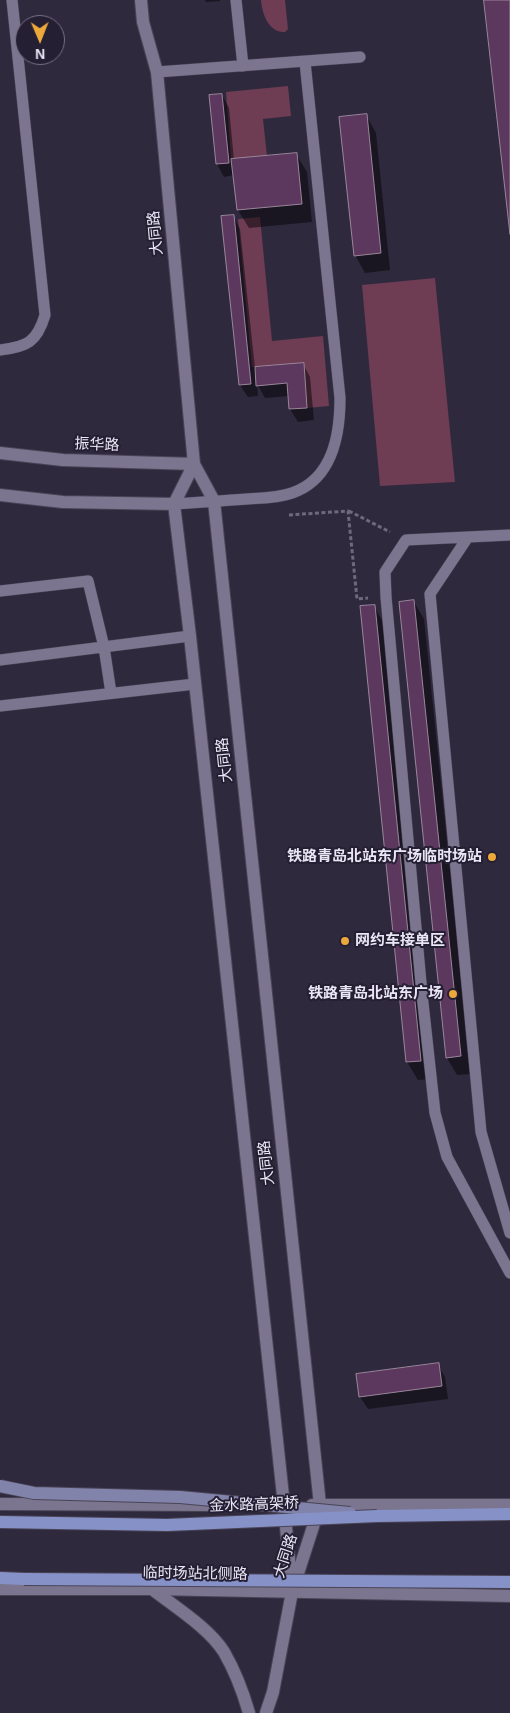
<!DOCTYPE html>
<meta charset="utf-8">
<style>
body{margin:0}
#map{position:relative;width:510px;height:1713px;overflow:hidden;background:#2f293e;font-family:Helvetica,sans-serif}
canvas{display:block}
.north{position:absolute;left:15px;top:15px;width:50px;height:50px;box-sizing:border-box;background:#251f34;border:1px solid #746f81;border-radius:50%;rotate:179deg;font-size:14px;font-weight:700;line-height:20px;text-align:center;color:#eae6f5}
.north::after{content:'';display:block;margin:auto;width:18px;height:22px;background:#eda83c;clip-path:polygon(50% 0,100% 100%,50% 72%,0 100%)}
</style>
<div id="map">
<canvas width="510" height="1713"></canvas>
<div class="north">N</div>
</div>
<script>
const ctx = document.querySelector('canvas').getContext('2d');
ctx.lineJoin = 'round';
function fillPath(path, color) {
  ctx.fillStyle = color;
  ctx.fill(path, 'evenodd');
}
function stroke(path, color, width, dash) {
  ctx.strokeStyle = color;
  ctx.lineWidth = width;
  ctx.lineCap = dash ? 'butt' : 'round';
  ctx.setLineDash(dash || []);
  ctx.stroke(path);
}
function drawText(font, color, halo, rows, align = 'center') {
  ctx.font = font + ' Helvetica,"Noto Sans SC",sans-serif';
  ctx.lineWidth = 4;
  ctx.setLineDash([]);
  ctx.textBaseline = 'middle';
  ctx.strokeStyle = halo;
  ctx.fillStyle = color;
  for (const [text, x, y, turn = 0] of rows) {
    ctx.save();
    ctx.translate(x, y);
    ctx.rotate((+turn || 0) * Math.PI / 180);
    ctx.textAlign = isNaN(turn) ? turn : align;
    if (halo) ctx.strokeText(text, 0, 0);
    ctx.fillText(text, 0, 0);
    ctx.restore();
  }
}
const green = new Path2D(`
 M261 0H285L288 29 285 32C269 33 262 14 261 0Z
 M288 86 291 116 263 119 267 156 231 159 226 92Z
 M260 217 272 341 323 336 329 406 307 408 304 363 252 367 238 219Z
 M435 278 455 482 380 486 362 285Z`);
const shadow = new Path2D(`
 M205 0H220V1L206 2Z
 M222 95 229 108 234 160 296 154 307 172 312 222 249 228 238 210 234 175 224 177 217 164Z
 M366 115 376 133 390 270 365 273 355 255Z
 M233 216 240 229 255 368 303 364 310 377 314 420 298 422 290 409 289 396 265 398 257 384 258 396 248 397 240 385Z
 M414 602 424 619 471 1074 457 1075 447 1058Z
 M374 606 384 624 431 1079 418 1080 407 1062 361 607Z
 M438 1365 445 1377 448 1399 368 1409 360 1397Z`);
const building = new Path2D(`
 M484 0H510V234Z
 M222 94 229 163 216 164 209 95Z
 M367 114 381 253 354 256 339 117Z
 M297 153 302 204 237 210 231 159Z
 M234 215 251 384 239 385 221 216Z
 M304 363 307 408 289 409 287 383 256 386 255 367Z
 M414 600 461 1056 446 1058 399 602Z
 M375 605 421 1061 406 1062 360 606Z
 M439 1363 442 1386 359 1397 356 1374Z`);
const path = new Path2D(`
 M349 511 390 532
 M289 515 348 511 357 599 368 598`);
const service = new Path2D(`
 M236 0 243 66
 M157 72 360 57
 M0 350C27 347 37 342 45 315L12 0
 M174 504C198 502 222 501 247 499 262 498 278 498 292 493 333 479 340 435 340 398L305 62
 M510 535 468 537 430 594 481 1132 510 1233
 M468 537 406 540 385 572 386 597 422 994 435 1113 447 1157 510 1273
 M0 591 88 581 104 647 111 693
 M0 660 190 636
 M0 706 195 684`);
const minor = new Path2D(`
 M0 1504 215 1505
 M312 1505H510
 M0 1589H152L510 1596`);
const tertiary = new Path2D(`
 M141 0 143 22 157 72 194 464 174 504 190 636 284 1505 292 1592
 M0 453 63 460 194 464 214 501 320 1505 292 1592 273 1692 266 1713
 M0 495 63 502 174 504
 M0 1588 23 1579
 M152 1589C175 1607 209 1628 224 1652 235 1671 243 1692 249 1713`);
const primary = new Path2D(`
 M377 1516 510 1514
 M0 1578 24 1579`);
const secondaryBridge = new Path2D(`
 M0 1486 34 1493 180 1497 350 1513`);
const primaryBridge = new Path2D(`
 M0 1522 167 1525 377 1516
 M24 1579 510 1582`);
const markers = [
 [492,857,5,"#eda83c"],
 [345,941,5,"#eda83c"],
 [453,994,5,"#eda83c"]
];
const streetNames = [
 ["大同路",156,233,-95],
 ["振华路",97,445,2],
 ["大同路",225,760,-96],
 ["大同路",267,1163,-96],
 ["金水路高架桥",254,1505,-2],
 ["大同路",286,1556,-72],
 ["临时场站北侧路",195,1574,1]
];
const poiNames = [
 ["铁路青岛北站东广场临时场站",482,857],
 ["网约车接单区",355,941,"left"],
 ["铁路青岛北站东广场",443,994]
];
fillPath(green, '#6e3c53');
fillPath(shadow, '#0007');
fillPath(building, '#5c385f');
stroke(building, '#9a869b', 1);
stroke(service, '#4a4457', 12);
stroke(minor, '#4a4457', 14);
stroke(tertiary, '#4a4457', 14);
stroke(primary, '#4a4457', 14);
stroke(path, '#6e697c', 3, [4, 2.5]);
stroke(service, '#7c758f', 11);
stroke(minor, '#7c758f', 12);
stroke(tertiary, '#7c758f', 12);
stroke(primary, '#8692c7', 12);
stroke(secondaryBridge, '#4a4457', 14, []);
stroke(primaryBridge, '#4a4457', 14, []);
stroke(secondaryBridge, '#8183ab', 12);
stroke(primaryBridge, '#8692c7', 12);
for (const [x, y, r, color] of markers) {
  const dot = new Path2D();
  dot.arc(x, y, r, 0, 2 * Math.PI);
  ctx.fillStyle = color;
  ctx.fill(dot);
  stroke(dot, '#251f34', 2);
}
drawText('15px', '#eae6f5', '#251f34', streetNames);
drawText('bold 15px', '#eae6f5', '#251f34', poiNames, 'right');
</script>
